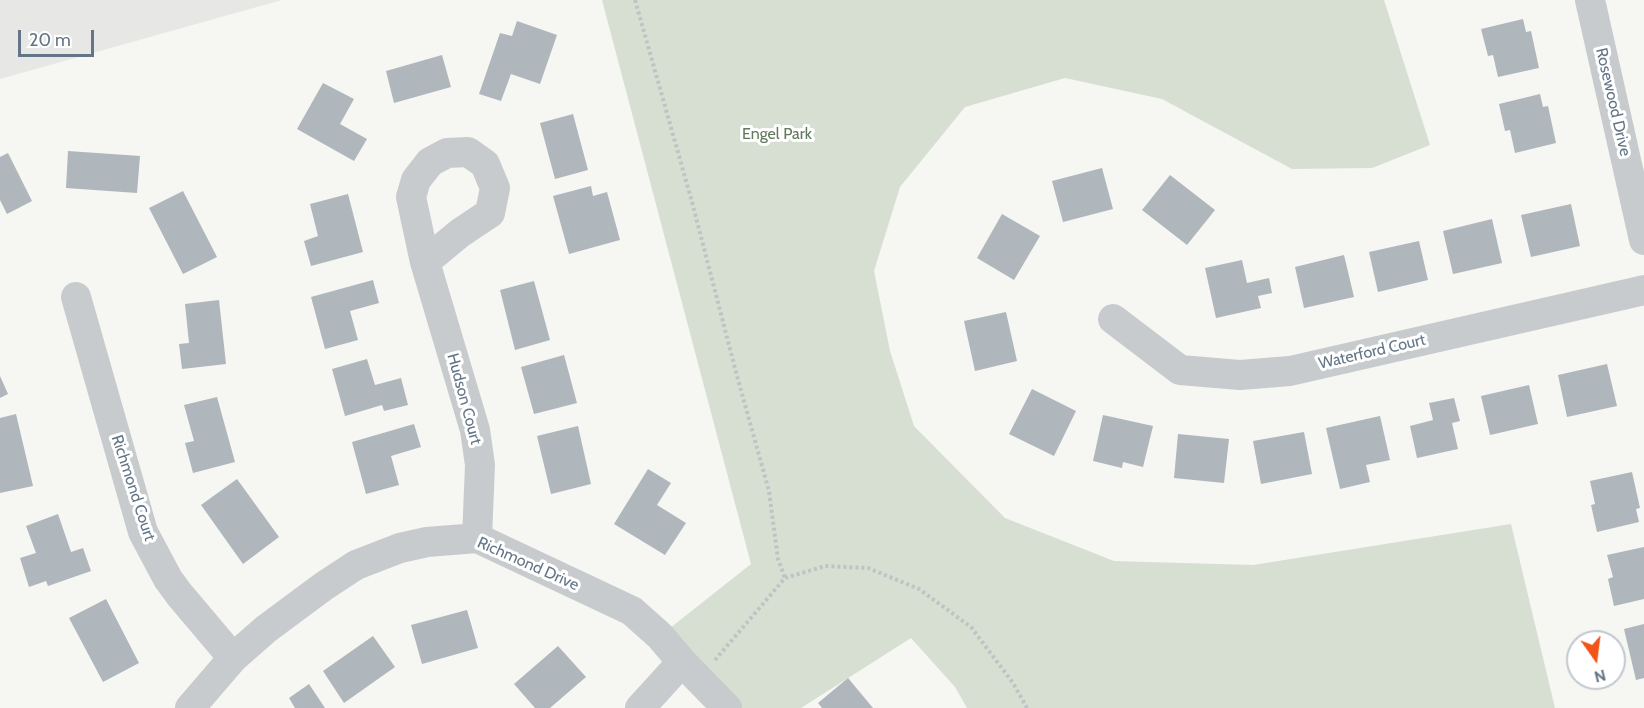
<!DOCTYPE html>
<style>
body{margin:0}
#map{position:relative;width:1644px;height:708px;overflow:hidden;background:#f6f6f2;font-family:Cabin,sans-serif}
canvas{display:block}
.north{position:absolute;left:1566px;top:630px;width:60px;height:60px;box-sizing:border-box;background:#fff;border:2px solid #c1c8cf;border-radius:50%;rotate:166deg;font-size:16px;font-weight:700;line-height:24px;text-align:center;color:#637586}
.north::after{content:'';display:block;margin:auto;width:21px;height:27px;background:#f25317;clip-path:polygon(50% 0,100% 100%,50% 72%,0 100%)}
.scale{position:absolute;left:18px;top:30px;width:76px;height:27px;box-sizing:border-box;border:3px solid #637586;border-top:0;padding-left:8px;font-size:18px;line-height:21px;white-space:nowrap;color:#637586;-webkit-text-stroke:4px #fff;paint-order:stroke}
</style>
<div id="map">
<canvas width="1644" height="708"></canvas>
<div class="north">N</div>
<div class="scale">20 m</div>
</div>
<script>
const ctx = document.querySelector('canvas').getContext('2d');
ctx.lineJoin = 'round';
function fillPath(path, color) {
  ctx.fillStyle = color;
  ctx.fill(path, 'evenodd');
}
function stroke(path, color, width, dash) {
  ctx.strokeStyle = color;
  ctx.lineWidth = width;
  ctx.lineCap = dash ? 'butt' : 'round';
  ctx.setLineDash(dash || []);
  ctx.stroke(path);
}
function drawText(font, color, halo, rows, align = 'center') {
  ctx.font = font + ' Cabin,sans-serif';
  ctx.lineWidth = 6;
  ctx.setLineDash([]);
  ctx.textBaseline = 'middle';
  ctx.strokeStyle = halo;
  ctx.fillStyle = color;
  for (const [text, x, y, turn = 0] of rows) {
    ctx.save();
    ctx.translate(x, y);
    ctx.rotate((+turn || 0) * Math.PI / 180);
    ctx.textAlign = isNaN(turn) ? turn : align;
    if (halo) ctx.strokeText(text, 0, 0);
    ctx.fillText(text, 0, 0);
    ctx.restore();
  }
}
const built = new Path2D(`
 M0 0H282L0 79Z`);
const green = new Path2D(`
 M602 0H1384L1430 145 1372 168 1292 169 1162 99 1065 78 965 107 900 187 874 271 890 351 914 426 1005 518 1114 561 1253 565 1511 524 1555 708H967L955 687 911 638 801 708H727L660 636 751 564Z`);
const building = new Path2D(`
 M1523 19 1526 32 1531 31 1539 68 1498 77 1493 55 1488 56 1481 29Z
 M517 21 557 35 540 84 511 74 501 101 479 94 500 33 512 36Z
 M442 55 451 87 394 103 386 71Z
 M323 83 354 99 340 124 367 139 354 161 297 129Z
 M1540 94 1543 107 1548 106 1556 143 1515 153 1510 130 1505 131 1499 104Z
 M573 114 588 170 555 179 540 123Z
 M68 151 140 156 137 193 66 188Z
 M8 153 32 201 7 214 0 200V157Z
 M1102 168 1113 209 1063 222 1052 181Z
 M1170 175 1215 210 1187 245 1142 210Z
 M591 186 593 196 607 192 620 240 569 254 553 196Z
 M183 191 217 257 183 274 149 208Z
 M348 194 363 252 311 266 304 241 318 236 310 204Z
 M1571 204 1580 246 1531 257 1521 215Z
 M1002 214 1040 236 1014 280 977 258Z
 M1492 219 1502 263 1453 274 1443 231Z
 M1419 241 1428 280 1378 292 1369 252Z
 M1344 255 1354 297 1304 308 1295 267Z
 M1242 260 1247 283 1269 278 1272 293 1258 296 1261 308 1216 318 1205 268Z
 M373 280 379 303 350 311 358 340 325 349 311 297Z
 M534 281 550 340 515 350 500 290Z
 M219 300 226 364 182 369 179 344 189 343 185 304Z
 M1006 312 1017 361 975 371 964 321Z
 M564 355 577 403 534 414 521 367Z
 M367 359 375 385 401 378 408 405 384 411 382 405 345 416 332 369Z
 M1607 364 1617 406 1567 417 1558 375Z
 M0 376 8 394 0 398Z
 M1529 385 1538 424 1490 435 1481 396Z
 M1032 389 1076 411 1054 456 1009 434Z
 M217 397 235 462 193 473 185 443 194 441 184 405Z
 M1454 398 1460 421 1452 423 1458 449 1417 458 1410 426 1433 420 1429 403Z
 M16 414 33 486 0 493V418Z
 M1103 415 1153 426 1143 467 1123 462 1122 468 1093 461Z
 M1380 416 1390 460 1366 465 1370 482 1340 489 1326 428Z
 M414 424 421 447 391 456 399 485 366 494 352 442Z
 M578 426 591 484 551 494 537 436Z
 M1304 432 1312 474 1261 484 1253 441Z
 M1178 434 1229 439 1224 483 1174 478Z
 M648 469 671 483 657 505 686 523 665 555 614 524Z
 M1632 472 1640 508 1636 509 1639 522 1597 532 1591 505 1595 504 1590 481Z
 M237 479 279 537 243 564 201 505Z
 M58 514 71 552 83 548 91 571 48 586 46 581 29 587 20 558 36 553 26 526Z
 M1644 547V599L1614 606 1608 579 1613 577 1607 555Z
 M106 599 139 663 103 682 69 618Z
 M467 610 478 648 422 664 411 625Z
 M1644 624V678L1636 680 1624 629Z
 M373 636 395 667 344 703 323 671Z
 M558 646 586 677 550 708H535L514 684Z
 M848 678 873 708H822L818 703Z
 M309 684 325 708H295L289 698Z`);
const path = new Path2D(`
 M635 0 692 202 737 376 769 491 778 559 785 578
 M715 660 785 578 825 566 868 568 919 589 971 627 1013 683 1027 708`);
const street = new Path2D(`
 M1590 0 1644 240
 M425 262 411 197 416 180 430 162 447 153 468 152 485 164 495 188 490 213 460 233 425 262 475 430 480 465 477 538
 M76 297 143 532 168 579 179 594 233 658
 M1113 319 1180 370 1240 375 1290 371 1644 290
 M190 708 233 658 266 629 324 586 356 565 400 548 427 542 477 538 632 611 660 636 682 662 727 708
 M640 708 682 662`);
const streetNames = [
 ["Rosewood Drive",1613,102,77],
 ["Waterford Court",1372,352,-13],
 ["Hudson Court",464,399,75],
 ["Richmond Court",133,488,72],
 ["Richmond Drive",528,564,24]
];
const parkNames = [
 ["Engel Park",777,134]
];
fillPath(built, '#e7e8e6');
fillPath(green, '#d7dfd3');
fillPath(building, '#afb6bc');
stroke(path, '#c1c2c4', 4, [3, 3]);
stroke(street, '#c8cbce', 30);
drawText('16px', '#637586', '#fff', streetNames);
drawText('16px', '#62785e', '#fff', parkNames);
</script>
